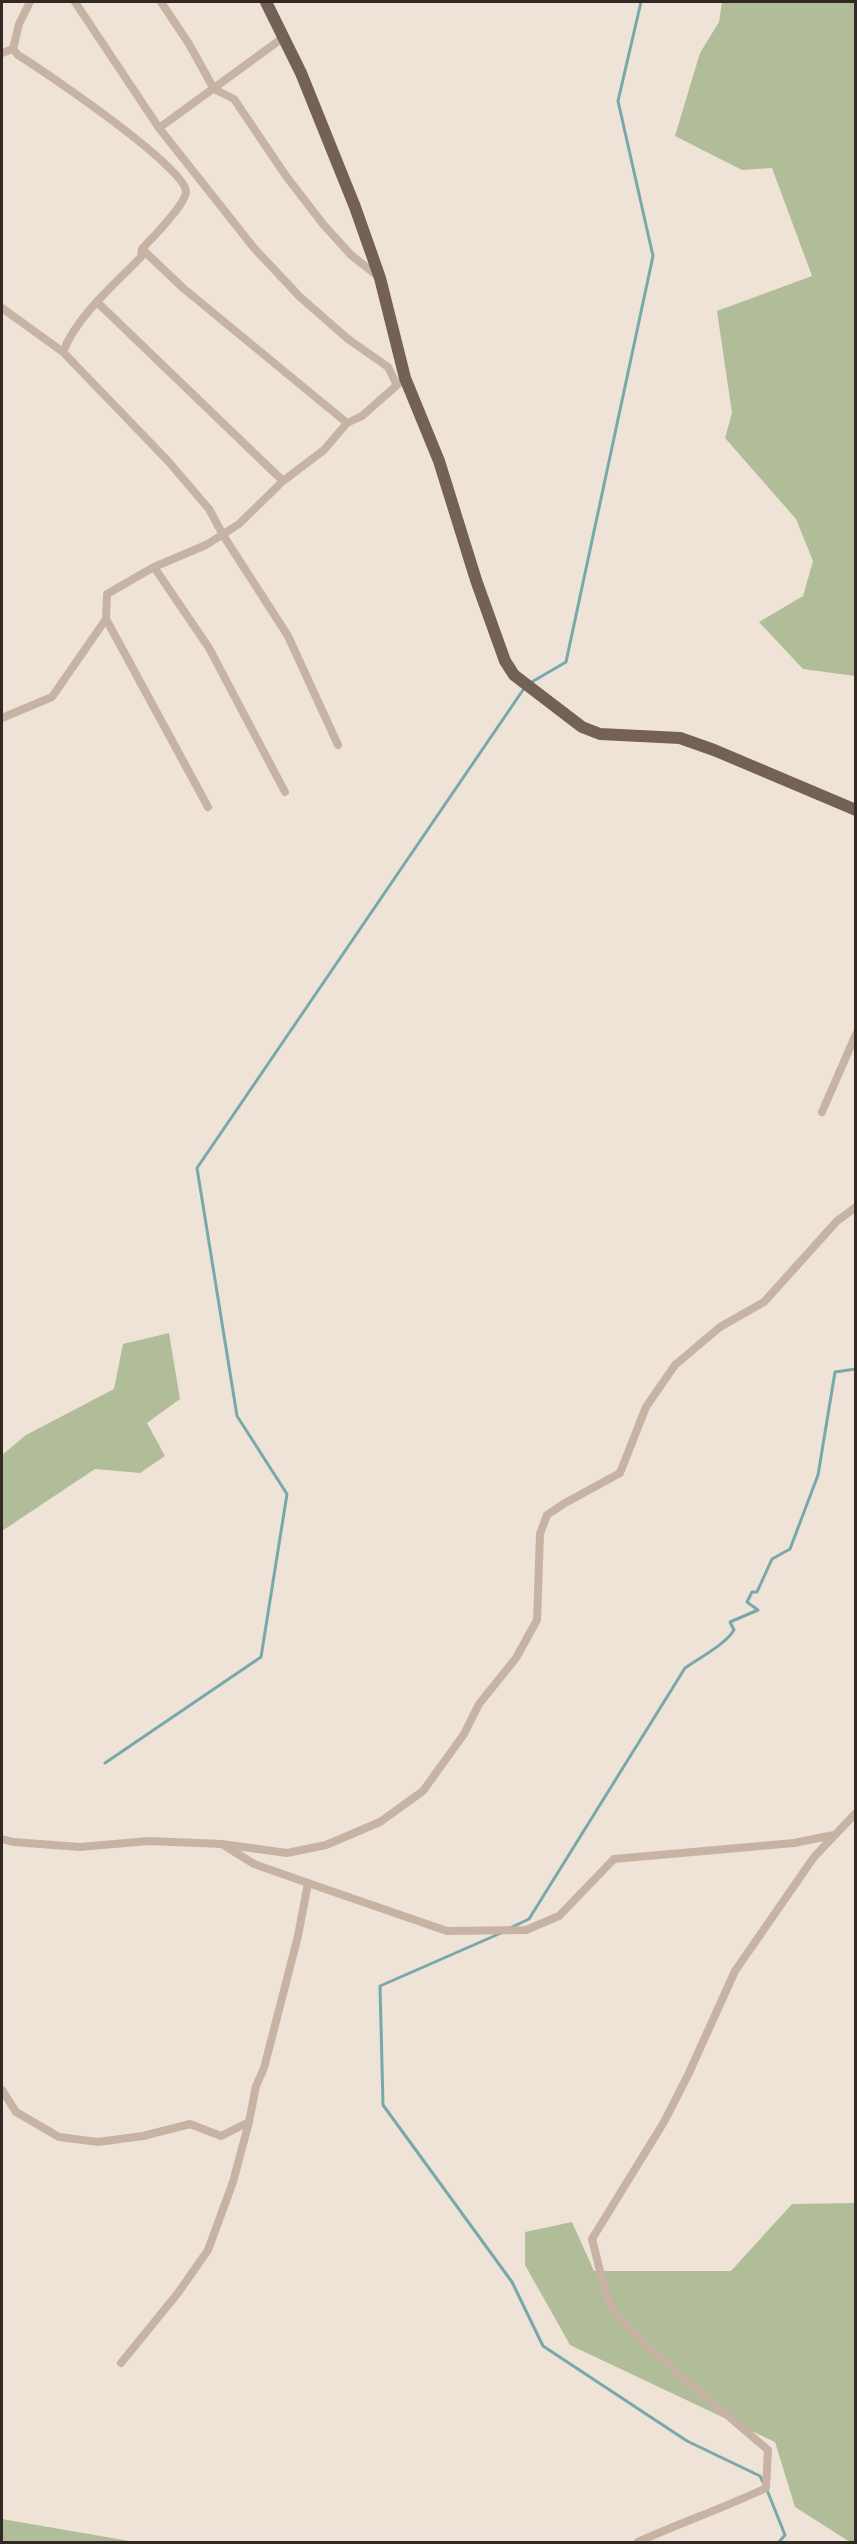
<!DOCTYPE html>
<style>
body{margin:0}
#map{position:relative;width:857px;height:2544px;overflow:hidden;background:#efe3d7;font-family:"Asap Condensed",sans-serif}
canvas{display:block}
.frame{position:absolute;inset:0;border:3px solid #322925;pointer-events:none}
</style>
<div id="map">
<canvas width="857" height="2544"></canvas>
<div class="frame"></div>
</div>
<script>
const ctx = document.querySelector('canvas').getContext('2d');
ctx.lineJoin = 'round';
function fillPath(path, color) {
  ctx.fillStyle = color;
  ctx.fill(path, 'evenodd');
}
function stroke(path, color, width, dash) {
  ctx.strokeStyle = color;
  ctx.lineWidth = width;
  ctx.lineCap = dash ? 'butt' : 'round';
  ctx.setLineDash(dash || []);
  ctx.stroke(path);
}
const green = new Path2D(`
 M722 2H855V676L803 669 759 622 803 596 813 561 796 519 725 438 732 413 717 311 812 276 772 168 742 170 675 136 700 53 719 22Z
 M169 1333 180 1399 147 1423 165 1456 140 1473 95 1469 2 1531V1455L26 1435 114 1389 123 1344Z
 M855 2203V2542H850L795 2507 775 2442 570 2345 525 2265V2232L572 2222 594 2271H731L792 2204Z
 M2 2519 135 2542H2Z`);
const stream = new Path2D(`
 M530 683 566 662 653 256 618 101 641 2
 M105 1763 261 1657 287 1494 237 1416 197 1168 525 687
 M512 1927 529 1919 685 1668C699 1658 726 1644 734 1630L730 1622 758 1610 747 1602 752 1592H757L772 1559 790 1549 818 1475 835 1372 856 1369
 M501 1933 380 1986 383 2105 512 2282 543 2346 687 2441 760 2476 764 2484
 M767 2490 785 2535 779 2542`);
const street = new Path2D(`
 M30 2 19 24 13 49 18 55C44 71 184 166 186 191 187 203 151 239 142 249L141 257C115 284 76 317 63 352L168 461 209 509 223 535 288 636 338 745
 M75 2 159 128 254 248 300 297 348 339 388 367 397 385
 M161 2 189 44 214 89 234 99 286 176 323 224 351 255 379 277
 M2 53 13 49
 M159 128 284 37
 M142 249 183 288 347 423
 M97 302 283 481
 M2 308 63 352
 M154 567 209 648 285 792
 M2 718 52 697 106 619
 M208 807 106 619 107 594 154 567 206 545 239 524 283 481 324 450 347 423 362 416 405 378
 M822 1112 856 1034
 M2 1839 13 1842 80 1847 149 1841 222 1844 254 1864 308 1883 298 1936 264 2068 256 2086 249 2122 233 2182 208 2250 178 2293 121 2363
 M222 1844 287 1853 326 1845 380 1822 423 1791 464 1734 479 1704 516 1658 537 1620 540 1534 547 1515 565 1503 620 1473 646 1407 675 1365 720 1327 764 1302 837 1221 856 1207
 M308 1883 447 1931 526 1930 559 1916 614 1859 794 1843 834 1835
 M2 2090 16 2112 59 2137 98 2142 143 2136 190 2124 221 2136 249 2122
 M638 2542C680 2523 724 2508 766 2488L768 2450 651 2350 612 2310 603 2283 592 2239 664 2122 688 2075 735 1971 814 1857 856 1813`);
const primary = new Path2D(`
 M266 2 301 73 355 207 380 278 405 378 439 461 476 580 505 661 514 675 582 727 600 734 680 738 714 750 856 810`);
fillPath(green, '#b1bd98');
stroke(stream, '#78a9aa', 3);
stroke(street, '#c6b3a4', 8);
stroke(primary, '#736057', 12);
</script>
